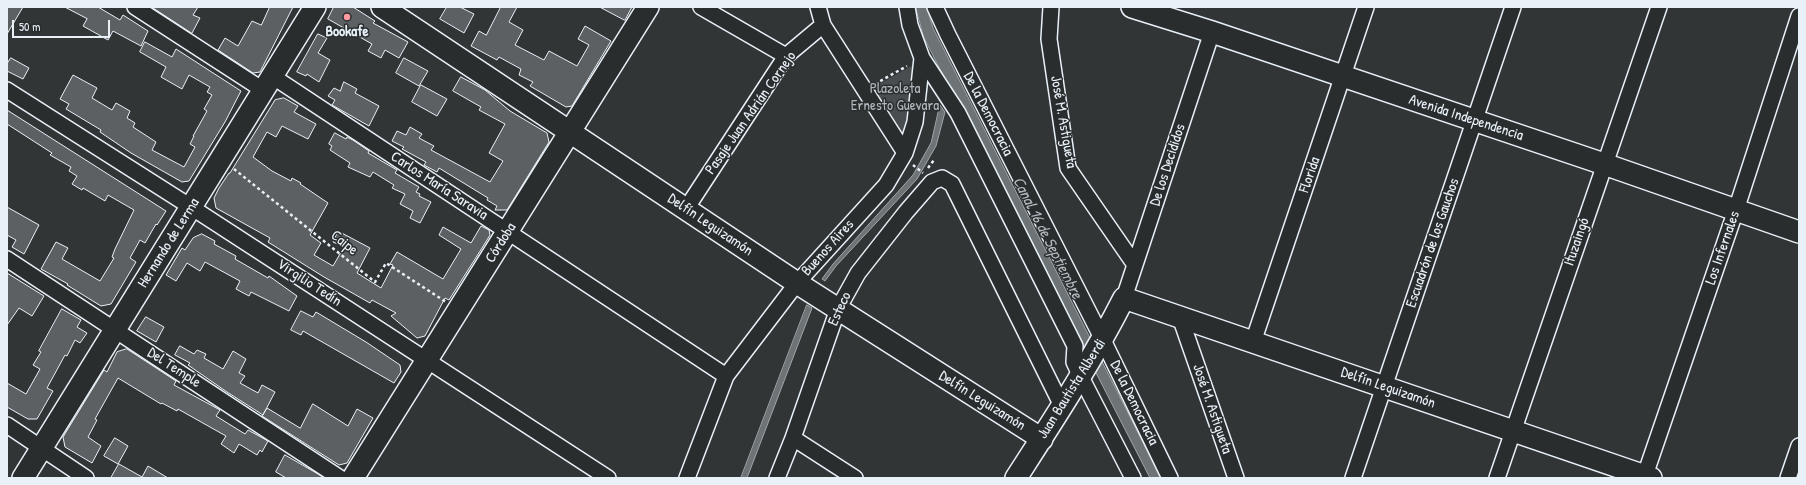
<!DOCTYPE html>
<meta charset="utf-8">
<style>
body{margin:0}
#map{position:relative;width:1806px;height:485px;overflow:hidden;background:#323536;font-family:"Patrick Hand",sans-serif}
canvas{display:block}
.frame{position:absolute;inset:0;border:8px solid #e8f1f8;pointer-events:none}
.scale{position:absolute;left:12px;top:20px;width:98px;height:18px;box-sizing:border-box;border:2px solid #e8f1f8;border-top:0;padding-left:5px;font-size:12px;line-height:14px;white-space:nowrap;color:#e8f1f8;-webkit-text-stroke:3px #2a2d2e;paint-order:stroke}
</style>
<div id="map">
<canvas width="1806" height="485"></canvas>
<div class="frame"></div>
<div class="scale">50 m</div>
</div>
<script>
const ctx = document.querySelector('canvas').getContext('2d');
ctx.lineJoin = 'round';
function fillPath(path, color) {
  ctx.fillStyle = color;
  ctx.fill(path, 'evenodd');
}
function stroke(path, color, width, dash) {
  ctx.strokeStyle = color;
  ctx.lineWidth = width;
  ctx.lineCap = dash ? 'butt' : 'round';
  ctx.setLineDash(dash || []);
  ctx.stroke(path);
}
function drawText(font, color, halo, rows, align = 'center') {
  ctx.font = font + ' "Patrick Hand",sans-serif';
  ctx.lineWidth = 3;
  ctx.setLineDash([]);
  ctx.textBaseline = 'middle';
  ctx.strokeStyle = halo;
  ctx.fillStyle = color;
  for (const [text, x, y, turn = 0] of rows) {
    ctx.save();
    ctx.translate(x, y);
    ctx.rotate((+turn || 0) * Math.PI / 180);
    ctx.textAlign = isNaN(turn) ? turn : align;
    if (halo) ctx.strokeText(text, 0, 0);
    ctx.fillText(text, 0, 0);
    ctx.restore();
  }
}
const green = new Path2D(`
 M919 62 904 147 868 90Z`);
const water = new Path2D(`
 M916 7H927L933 28 1161 478H1150L924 38Z
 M940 105 945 112 936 146 917 179 836 266 825 281 822 279 833 264 913 175 931 143Z
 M807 305 812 308 747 478H741Z`);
const building = new Path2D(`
 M7 7H23L7 34Z
 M65 7H98L120 20 123 15 148 31 141 46 113 31 108 40 83 26 87 19Z
 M152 7H198L193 15 200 18 192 33Z
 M270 7H293L260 72 253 73 218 50 225 38 238 46 252 21 261 25Z
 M334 7H353L375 21 373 23 408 42 399 58 385 50 381 58 368 51 372 44 328 19Z
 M447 7H460L474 14 464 33 440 19Z
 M501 7H517L509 22 523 30 515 45 544 60 549 51 577 66 589 45 578 39 585 26 611 41 572 106 566 107 530 86 533 82 519 75 521 69 499 57 497 60 471 46 479 31 486 35Z
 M600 7H632L625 20Z
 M318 34 327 38 318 53 330 60 319 82 307 74 306 76 297 72Z
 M145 42 172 57 176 49 241 91 225 122 189 181 182 182 131 153 100 132 101 130 66 109 69 104 60 99 73 75 97 88 92 98 112 110 116 103 130 111 127 118 135 123 133 127 156 142 152 150 184 167 195 147 190 144 194 136H193L207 111 204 109 212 95 207 92 210 87 189 75 182 89 161 77 166 67 140 52Z
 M11 58 29 68 23 79 7 71V64Z
 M404 58 428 71 419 86 396 73Z
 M461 77 485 90 510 111 547 133 549 142 507 210H495L497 206 487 200 488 198 439 168 437 172 424 165 426 162 402 149 404 147 392 141 397 131 406 135 410 127 422 134 419 138 434 146 431 150 490 182 503 161 489 153 505 124 479 110 481 107 453 91Z
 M344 82 357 89 355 93 379 106 369 126 332 105 335 100 328 96 334 88 340 91Z
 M421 85 447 99 437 116 412 102Z
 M284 98 298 106 294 112 316 124 308 139 282 126 276 137 267 132 253 157 272 171 291 181 292 178 301 183 300 184 328 203 310 235 321 243 314 255 333 266 344 247 333 242 338 231 370 248 357 273 381 288 393 265 390 264 397 252 443 279 461 249 439 235 443 227 471 243 481 226 489 230 490 235 482 248 449 300 445 298 425 336 417 338 391 316 396 313 372 300 370 303 324 277 268 242 270 238 216 208 214 198 219 188 229 173H230L275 100Z
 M7 110 166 211 157 225 156 224 145 243 140 240 130 258 136 262 111 304 101 306 67 285 68 284 41 269 56 242 68 248 62 259 100 281 114 258 112 257 115 249 134 210 108 195 105 201 83 188 82 190 72 184 77 176 69 171 71 167 50 155 52 153 7 124Z
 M335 133 346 139 347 137 353 140 369 151 368 153 397 170 395 173 419 187 416 192 420 194 419 196 431 202 420 223 410 218 413 211 400 204 405 194 392 188 394 185 373 172 370 177 348 167 350 163 330 150 332 146 329 144Z
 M7 207 39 225 24 254 12 247 16 240 7 235Z
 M202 234 215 241 214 244 236 256 235 259 268 278 269 276 297 296 289 311 251 292 249 296 236 289 240 281 205 262 200 271 187 263 176 281 166 275 182 248 185 250 193 238Z
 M7 273 44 296 32 316 19 308 7 325Z
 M62 309 81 320 77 327 87 333 80 343 75 340 67 356 65 355 47 388 53 391 37 419H28L7 407V383L26 394 40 369 33 365 41 352 39 351Z
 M301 311 313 317 316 312 366 342 400 365 401 372 394 383 303 331 301 335 291 330Z
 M146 317 164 327 156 342 137 331Z
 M180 346 194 354 197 350 206 354 204 358 223 369 233 351 246 359 239 373 245 376 240 383 258 393 262 385 275 392 263 415 227 392 188 365 190 363 175 355Z
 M127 349 176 381 174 385 220 410 216 416 245 434 248 430 268 441 262 452 260 450 257 455 239 444 234 453 221 444 226 436 178 409 177 411 162 403 161 404 118 378 95 419 97 420 88 437 101 446 92 463 65 447 63 437 104 370 107 372 117 352Z
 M313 404 348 426 357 409 373 418 347 463 339 465 262 416 267 408 300 428Z
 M115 438 128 446 118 464 104 456Z
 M285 455 318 474 324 478H286L276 472Z
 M119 464 142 477 148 466 168 478H111Z`);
const path = new Path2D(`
 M875 84 907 66
 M913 165 923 173
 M928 168 934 160
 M234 169 375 282 386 263 446 302`);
const street = new Path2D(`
 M135 7 263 90
 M701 7 786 56
 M818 7 823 25 905 153
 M935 7 948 35 1103 340 1170 478
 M1051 7 1049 39 1068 168 1135 265
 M922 58 958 113 1075 346 1074 362 1081 377 1133 478
 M272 76 726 376
 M7 90 191 207 608 478
 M686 209 786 56 823 25
 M7 259 340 478
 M1124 298 1212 32
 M1180 317 1236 478
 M1253 342 1366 7
 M7 425 86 478
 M793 438 855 478
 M687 478 726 376 797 283 886 185 905 153 915 122 922 58 910 25 907 7
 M777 478 793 438 838 309 858 273 906 212 932 182 942 178 952 184 1062 406
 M1353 478 1513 7
 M1497 478 1659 7
 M1644 478 1736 210 1799 16
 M1788 478 1799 446`);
const secondary = new Path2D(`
 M382 7 797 283 1042 439
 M1132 7 1212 32 1604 164 1799 232
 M23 478 315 7
 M353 478 648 7
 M1016 478C1054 419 1092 361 1124 298L1651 478`);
const markers = [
 [347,17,4,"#ff9aa2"]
];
const poiNames = [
 ["Bookafe",347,32]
];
const parkNames = [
 ["Plazoleta",895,89],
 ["Ernesto Guevara",895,106]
];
const streetNames = [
 ["Pasaje Juan Adrián Cornejo",751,113,-55],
 ["De la Democracia",988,114,63],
 ["Avenida Independencia",1466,118,18],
 ["José M. Astigueta",1063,122,80],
 ["De los Decididos",1168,165,-72],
 ["Florida",1310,175,-71],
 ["Carlos María Saravia",439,186,33],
 ["Delfín Leguizamón",710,225,34],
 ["Ituzaingó",1577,242,-71],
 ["Hernando de Lerma",169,243,-58],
 ["Caipe",344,243,39],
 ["Córdoba",501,243,-58],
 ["Escuadrón de los Gauchos",1433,243,-71],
 ["Buenos Aires",828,248,-48],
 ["Los Infernales",1723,248,-71],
 ["Virgilio Tedín",309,283,33],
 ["Esteco",840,309,-65],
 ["Del Temple",174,368,33],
 ["Delfín Leguizamón",1388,388,19],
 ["Juan Bautista Alberdi",1072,389,-58],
 ["Delfín Leguizamón",982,401,32],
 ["De la Democracia",1134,403,64],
 ["José M. Astigueta",1212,409,71]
];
const waterNames = [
 ["Canal 16 de Septiembre",1047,238,63]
];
fillPath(green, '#494d4f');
fillPath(water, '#6e7376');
stroke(water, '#9fa5aa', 1);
fillPath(building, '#5c6063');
stroke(building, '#e8f1f8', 1);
stroke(street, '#e8f1f8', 18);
stroke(secondary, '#e8f1f8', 24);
stroke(path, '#e8f1f8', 2.5, [3, 3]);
stroke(street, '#2a2d2e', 15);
stroke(secondary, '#2a2d2e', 21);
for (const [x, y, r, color] of markers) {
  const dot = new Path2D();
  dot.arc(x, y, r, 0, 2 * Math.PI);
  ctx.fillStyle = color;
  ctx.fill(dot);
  stroke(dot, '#2a2d2e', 1.5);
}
drawText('bold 15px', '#e8f1f8', '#2a2d2e', poiNames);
drawText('15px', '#b0b8bd', '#2a2d2e', parkNames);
drawText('15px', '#e8f1f8', '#2a2d2e', streetNames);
drawText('italic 16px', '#b1b8be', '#2a2d2e', waterNames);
</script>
